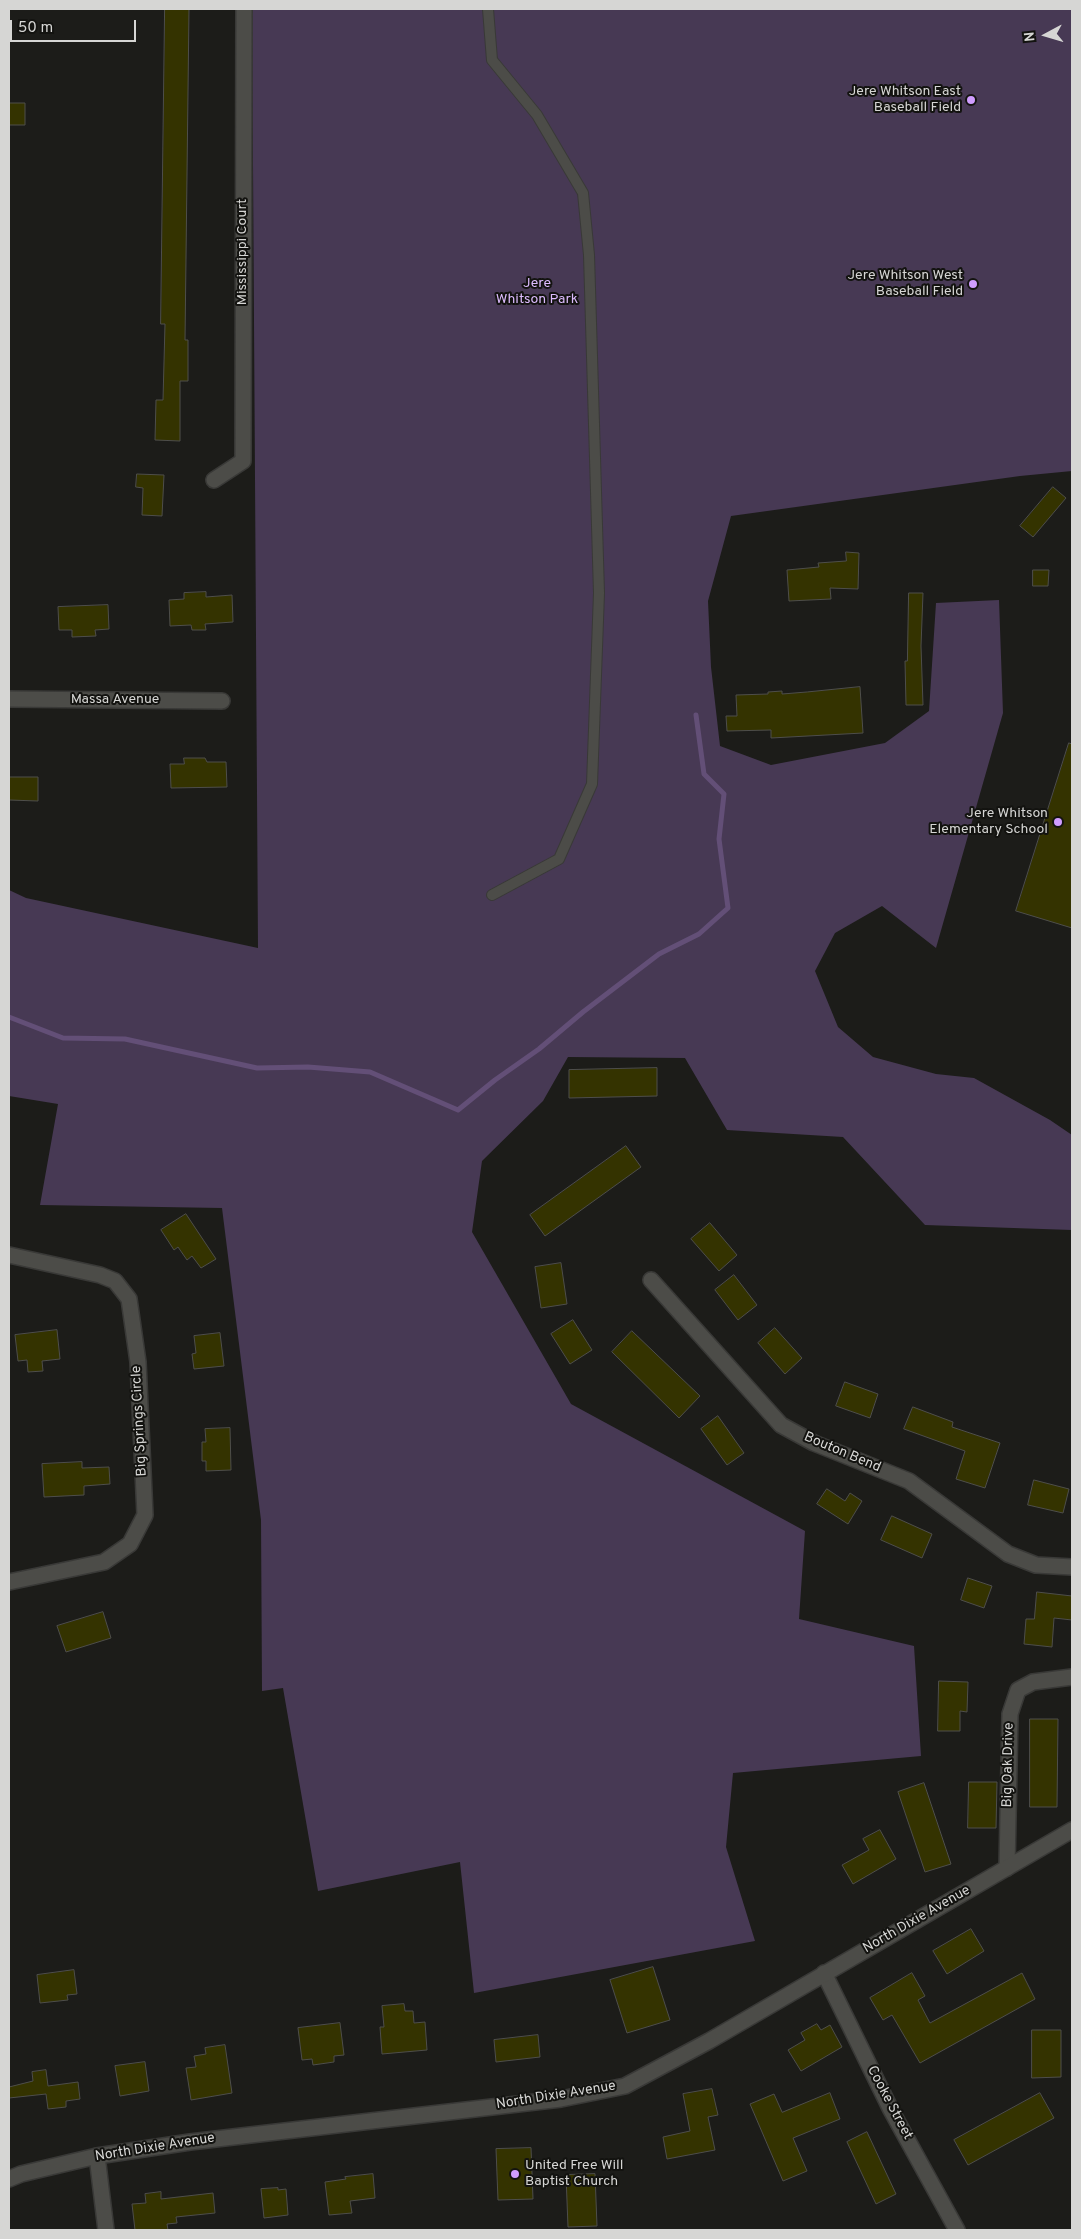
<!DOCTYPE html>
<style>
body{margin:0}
#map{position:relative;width:1081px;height:2239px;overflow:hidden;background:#1c1c19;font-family:Overpass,sans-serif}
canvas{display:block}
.frame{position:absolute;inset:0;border:10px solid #d6d6d4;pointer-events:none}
.north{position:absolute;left:1021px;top:10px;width:50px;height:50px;-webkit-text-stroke:4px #131310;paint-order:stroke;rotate:264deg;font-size:14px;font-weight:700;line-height:20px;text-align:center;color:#d6d6d4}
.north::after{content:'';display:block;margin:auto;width:18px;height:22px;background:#d6d6d4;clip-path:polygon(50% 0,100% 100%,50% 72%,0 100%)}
.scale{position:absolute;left:10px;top:20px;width:126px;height:22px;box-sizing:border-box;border:2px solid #d6d6d4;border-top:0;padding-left:6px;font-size:15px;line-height:18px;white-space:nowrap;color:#d6d6d4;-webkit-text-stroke:4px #131310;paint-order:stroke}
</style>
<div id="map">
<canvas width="1081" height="2239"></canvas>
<div class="frame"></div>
<div class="north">N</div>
<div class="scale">50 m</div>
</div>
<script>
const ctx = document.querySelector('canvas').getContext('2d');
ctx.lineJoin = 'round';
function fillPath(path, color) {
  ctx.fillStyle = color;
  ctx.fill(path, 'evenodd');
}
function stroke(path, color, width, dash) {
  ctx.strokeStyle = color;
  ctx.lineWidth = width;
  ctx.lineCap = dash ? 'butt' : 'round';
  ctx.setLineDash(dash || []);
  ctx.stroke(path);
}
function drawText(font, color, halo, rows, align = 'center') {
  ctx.font = font + ' Overpass,sans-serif';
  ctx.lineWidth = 4;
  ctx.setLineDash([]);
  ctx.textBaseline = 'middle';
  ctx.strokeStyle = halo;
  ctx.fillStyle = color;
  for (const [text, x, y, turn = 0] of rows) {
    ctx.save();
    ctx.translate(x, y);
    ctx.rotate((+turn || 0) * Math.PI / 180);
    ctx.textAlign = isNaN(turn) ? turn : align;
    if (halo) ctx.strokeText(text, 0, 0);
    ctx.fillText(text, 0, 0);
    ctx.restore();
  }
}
const green = new Path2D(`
 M252 9H1072V471L1020 476 731 516 708 601 711 667 720 746 771 765 885 743 929 711 936 603 999 600 1003 713 936 948 882 906 835 933 815 971 838 1027 873 1057 936 1074 974 1078 1050 1120 1072 1135V1230L925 1225 843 1137 727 1130 685 1058 568 1057 543 1101 482 1161 472 1232 571 1404 805 1531 799 1619 914 1646 921 1756 733 1773 726 1847 755 1941 474 1993 460 1862 318 1891 283 1688 262 1691 261 1520 222 1208 40 1205 58 1104 9 1096V890L26 898 258 948Z`);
const stream = new Path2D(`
 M9 1017 63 1038 125 1039 257 1068 308 1067 370 1072 458 1110 495 1080 539 1049 583 1012 659 954 699 934 728 908 719 839 724 794 704 774 696 715`);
const building = new Path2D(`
 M165 9H189L185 340H188V381H180V441L155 440 156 400H163L165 324H161Z
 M9 103H25V125H9Z
 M137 474 164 475 162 516 142 515 143 488 136 487Z
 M1053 487 1066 498 1033 537 1020 526Z
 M846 552 859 553 858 589 830 588 831 599 789 601 787 570 819 567 818 563 846 561Z
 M1033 570H1049L1048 586H1033Z
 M206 592V597L232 595 233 622 205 624 206 630H192L191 625 170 626 169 600 184 599V593Z
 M909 593H923L921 646 923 705H906L905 661H907Z
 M108 605 109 629 95 630 96 636 72 637V630H59L58 607Z
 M860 687 863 733 771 738V730L727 731 726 716H737L736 695 768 694V692L782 691V694L807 692Z
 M1069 743 1072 744V928L1016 911Z
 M184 758H205L207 762H226L227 787 171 788 170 764H184Z
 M9 777H38V801L9 800Z
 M657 1068V1096L569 1098V1070Z
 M626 1146 641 1167 545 1236 530 1215Z
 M186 1214 216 1259 201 1268 192 1256 187 1260 178 1247 174 1250 161 1230Z
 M710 1223 737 1255 719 1271 691 1239Z
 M561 1263 567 1304 541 1308 535 1267Z
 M734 1275 757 1305 738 1320 715 1290Z
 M573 1320 592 1350 570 1364 551 1334Z
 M775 1328 802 1358 785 1374 758 1343Z
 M57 1330 60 1359 42 1361 43 1371 28 1372 27 1360 18 1361 15 1335Z
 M632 1331 700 1396 679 1418 612 1352Z
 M220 1333 224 1366 194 1369 192 1354 196 1353 194 1336Z
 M845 1382 878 1394 870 1418 836 1406Z
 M913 1407 953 1422 952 1427 1000 1443 985 1488 956 1479 965 1451 904 1429Z
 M718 1416 744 1453 727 1465 701 1429Z
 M230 1428 231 1470 206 1471V1461H202V1442H206L205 1429Z
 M82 1462V1468L109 1467 110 1484 84 1486V1495L44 1497 42 1464Z
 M1034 1480 1069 1489 1063 1513 1028 1505Z
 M827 1489 845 1501 850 1493 862 1501 848 1524 817 1504Z
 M892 1516 932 1534 922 1558 881 1540Z
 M968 1578 992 1586 984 1608 961 1600Z
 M1037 1592 1072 1596V1620L1054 1618 1052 1647 1024 1644 1026 1619H1034Z
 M103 1612 111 1638 66 1652 57 1626Z
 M939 1681 968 1682 967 1712 960 1711V1731H938Z
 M1030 1719H1058L1057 1807H1030Z
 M969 1782H997L996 1828H968Z
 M924 1783 951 1864 925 1872 898 1792Z
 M880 1830 896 1859 853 1884 842 1865 869 1850 863 1839Z
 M971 1929 984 1951 947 1974 933 1951Z
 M653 1967 670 2020 627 2033 610 1980Z
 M74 1970 77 1994 67 1995 68 2000 40 2003 37 1975Z
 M912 1973 925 1996 918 2000 930 2023 1022 1973 1035 1999 920 2063 892 2015 883 2020 870 1998Z
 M404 2004 405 2011H413L414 2023 425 2022 427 2050 382 2054 380 2027H384L382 2006Z
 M340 2023 344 2055 334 2056V2062L313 2065 312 2059 302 2060 298 2028Z
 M817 2024 821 2030 830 2025 842 2047 801 2071 788 2050 805 2040 801 2033Z
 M1032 2030H1061V2077L1032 2078Z
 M538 2035 540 2057 496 2062 494 2040Z
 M225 2045 232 2093 191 2100 186 2068 196 2067 194 2056 206 2054 205 2048Z
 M145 2062 149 2091 120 2096 115 2066Z
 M46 2070 48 2086 78 2082 80 2099 66 2101V2107L48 2109 46 2094 9 2098V2087L33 2081 32 2072Z
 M712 2089 718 2115 708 2117 715 2150 667 2159 663 2137 690 2131 683 2094Z
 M830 2093 840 2119 793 2138 807 2171 783 2181 750 2104 774 2094 782 2112Z
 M1040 2093 1054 2118 968 2165 954 2140Z
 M867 2132 896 2194 876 2204 847 2142Z
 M531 2148 533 2199 498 2200 496 2149Z
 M373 2174 375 2198 350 2201 352 2213 329 2215 325 2182 346 2179 345 2177Z
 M595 2174 597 2226 568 2227 566 2175Z
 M278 2188V2190L286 2189 288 2215 264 2218 261 2189Z
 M161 2192V2199L213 2193 215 2213 176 2217 177 2223 167 2224 168 2230H135L132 2204 146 2203 145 2194Z`);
const lane = new Path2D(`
 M488 9 492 60 537 115 583 193 589 255 599 593 592 784 559 859 492 895`);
const street = new Path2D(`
 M214 480 243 461 244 9
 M9 699 222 701
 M9 1255 100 1275 115 1281 129 1299 138 1362 145 1515 130 1544 104 1562 9 1582
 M651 1280 781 1425 814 1443 909 1481 1008 1554 1036 1565 1072 1567
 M1007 1868 1010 1714 1018 1690 1033 1682 1072 1677
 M824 1973 891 2110 957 2230
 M97 2156 106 2230`);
const secondary = new Path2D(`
 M9 2179 21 2174 97 2156 190 2142 561 2099 625 2086 709 2041 1072 1830`);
const markers = [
 [971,100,5,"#d09dff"],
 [973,284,5,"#d09dff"],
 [1058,822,5,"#d09dff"],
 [515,2174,5,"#d09dff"]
];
const poiNames = [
 ["Jere Whitson East",961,92],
 ["Baseball Field",961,108],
 ["Jere Whitson West",963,276],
 ["Baseball Field",963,292],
 ["Jere Whitson",1048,814],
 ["Elementary School",1048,830],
 ["United Free Will",525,2166,"left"],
 ["Baptist Church",525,2182,"left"]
];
const streetNames = [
 ["Mississippi Court",243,252,-90],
 ["Massa Avenue",115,700],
 ["Big Springs Circle",140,1421,-93],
 ["Bouton Bend",842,1453,23],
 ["Big Oak Drive",1009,1765,-89],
 ["North Dixie Avenue",917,1920,-30],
 ["North Dixie Avenue",556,2096,-9],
 ["Cooke Street",889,2103,62],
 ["North Dixie Avenue",155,2148,-9]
];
const parkNames = [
 ["Jere",537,284],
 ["Whitson Park",537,300]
];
fillPath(green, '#473954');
stroke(stream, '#634f77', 5);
fillPath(building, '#343300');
stroke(building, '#4e4e4b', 1);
stroke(lane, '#393937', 12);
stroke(street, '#393937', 18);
stroke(secondary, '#393937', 18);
stroke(lane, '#4c4c48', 10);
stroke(street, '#4c4c48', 15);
stroke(secondary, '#4c4c48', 15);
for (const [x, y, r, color] of markers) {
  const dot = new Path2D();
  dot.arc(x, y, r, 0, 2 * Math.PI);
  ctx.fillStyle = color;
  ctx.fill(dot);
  stroke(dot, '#131310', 2);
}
drawText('14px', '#d6d6d4', '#131310', poiNames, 'right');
drawText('14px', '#d6d6d4', '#131310', streetNames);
drawText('14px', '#dcbbfd', '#131310', parkNames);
</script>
